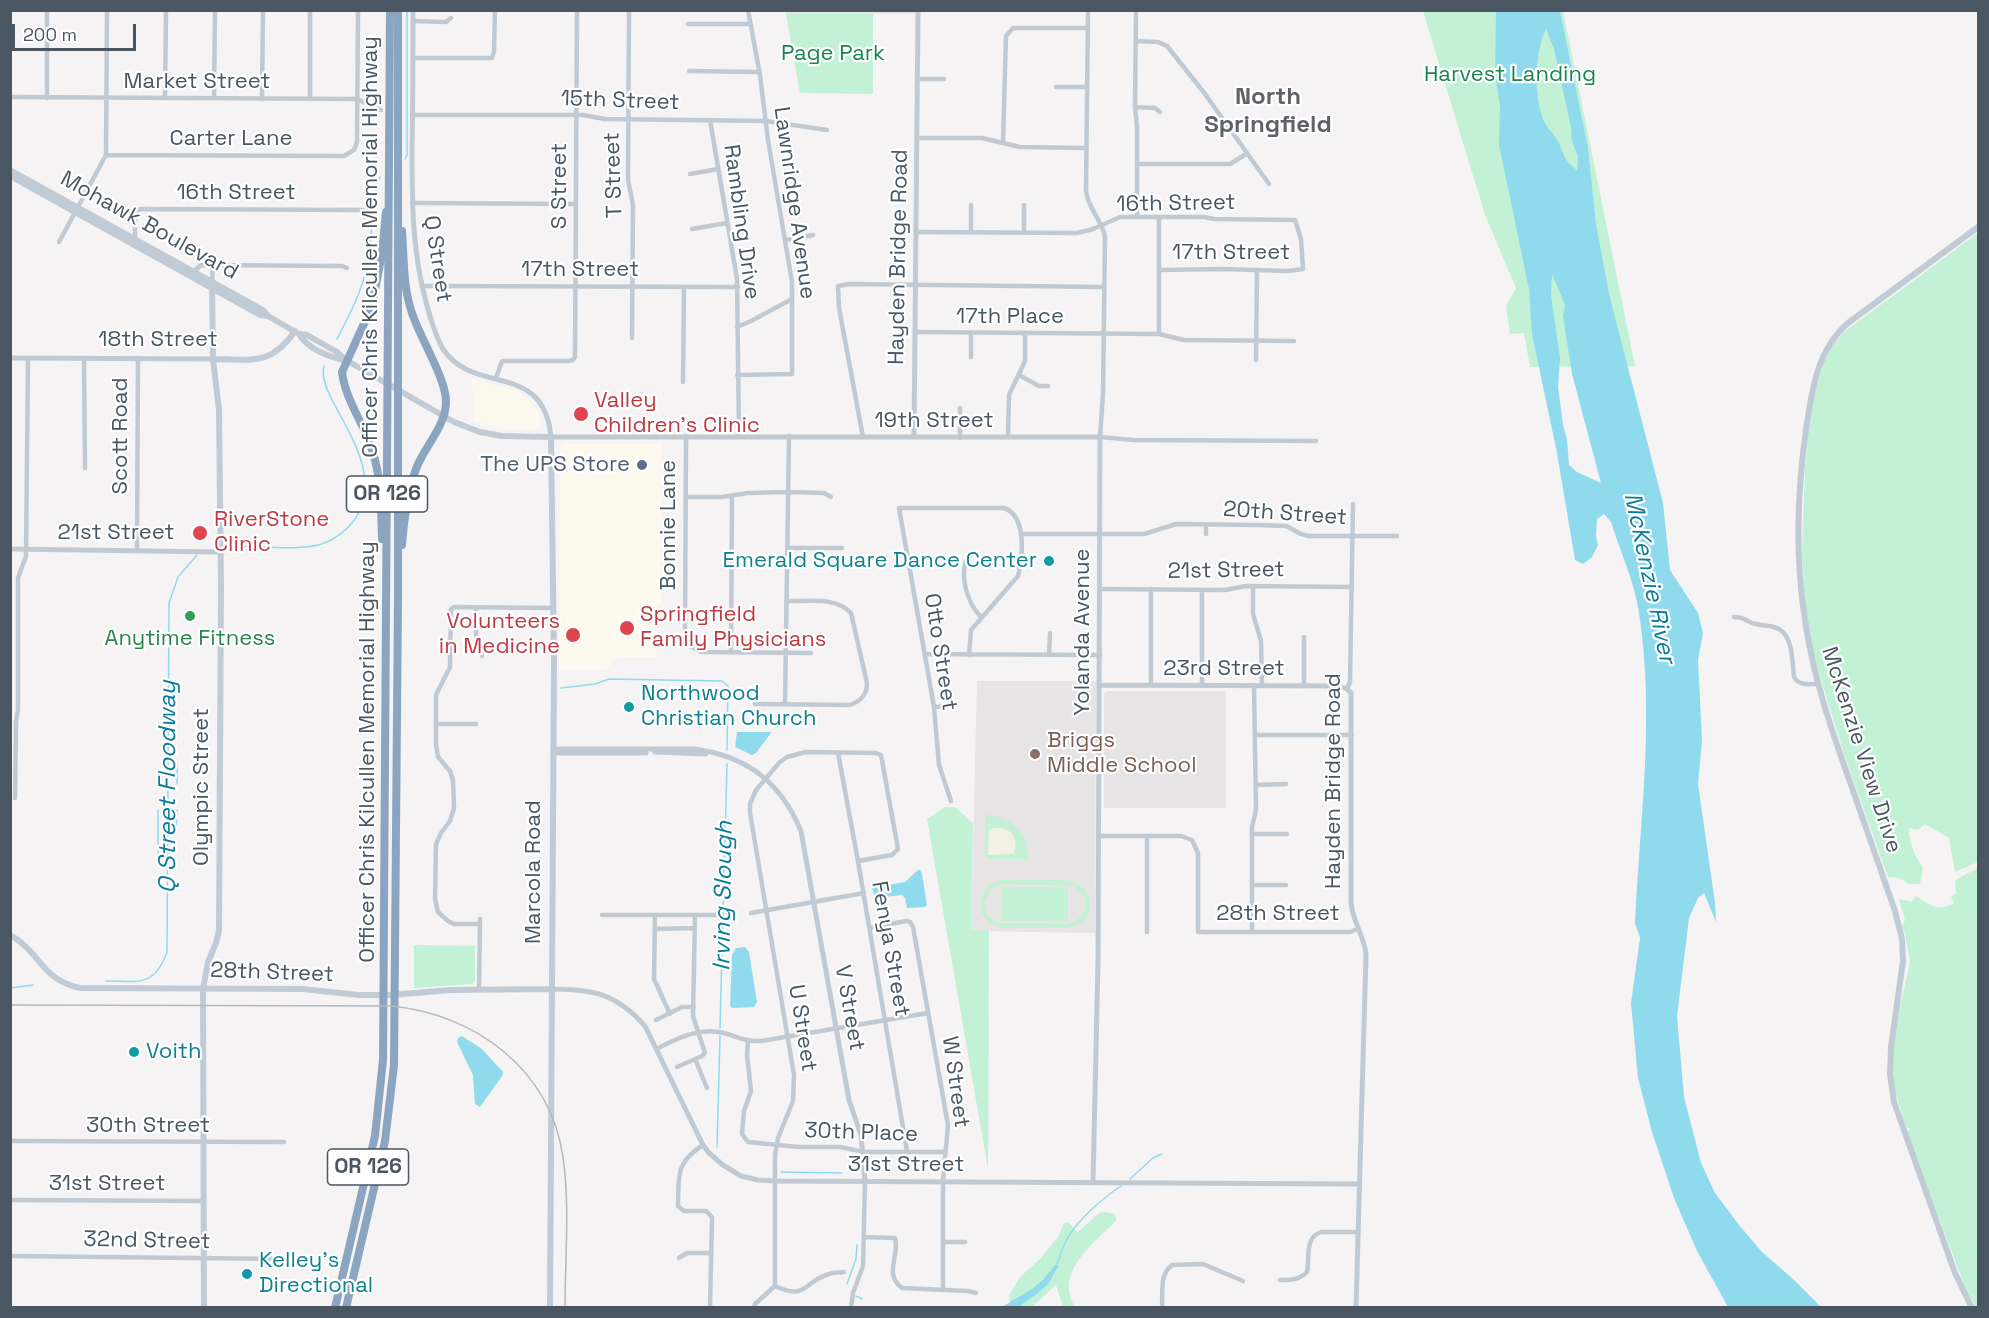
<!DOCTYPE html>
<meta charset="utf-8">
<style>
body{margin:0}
#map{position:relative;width:1989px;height:1318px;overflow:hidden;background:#f5f3f3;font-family:"Space Grotesk",sans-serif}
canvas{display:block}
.frame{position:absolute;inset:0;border:12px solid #4a5661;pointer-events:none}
.scale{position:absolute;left:12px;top:24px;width:124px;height:27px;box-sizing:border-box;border:3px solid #4a5661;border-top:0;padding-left:8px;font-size:18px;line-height:21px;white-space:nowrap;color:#4a5661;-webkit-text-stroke:4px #fff;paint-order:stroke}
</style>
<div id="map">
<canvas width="1989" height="1318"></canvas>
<div class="frame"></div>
<div class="scale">200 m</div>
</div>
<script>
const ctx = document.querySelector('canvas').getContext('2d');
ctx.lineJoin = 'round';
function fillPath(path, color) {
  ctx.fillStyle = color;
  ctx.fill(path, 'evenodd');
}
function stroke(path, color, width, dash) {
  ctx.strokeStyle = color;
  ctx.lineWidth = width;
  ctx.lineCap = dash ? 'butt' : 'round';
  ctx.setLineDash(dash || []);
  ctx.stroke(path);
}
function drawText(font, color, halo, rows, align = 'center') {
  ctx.font = font + ' "Space Grotesk",sans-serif';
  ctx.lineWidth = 4.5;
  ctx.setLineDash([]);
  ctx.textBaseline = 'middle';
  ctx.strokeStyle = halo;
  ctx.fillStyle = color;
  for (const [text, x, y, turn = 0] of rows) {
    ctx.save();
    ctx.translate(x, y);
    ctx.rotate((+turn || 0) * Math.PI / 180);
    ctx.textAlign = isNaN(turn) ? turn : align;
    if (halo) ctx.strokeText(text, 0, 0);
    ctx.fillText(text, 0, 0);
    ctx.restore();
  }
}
const commercial = new Path2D(`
 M472 378 519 392 530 401 538 411 542 424 535 429H504L474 421Z
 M563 444H662L661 604H657L658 657H619L605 670H559L560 448Z`);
const education = new Path2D(`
 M786 11H915V14H786Z
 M977 681H1096L1095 933 971 931Z
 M1108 691H1226V808H1104V693Z`);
const green = new Path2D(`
 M1423 11H1563L1635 366 1530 367 1524 333 1510 334 1506 306 1516 288 1485 215Z
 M786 14H873V94L800 93Z
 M1978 233V862L1955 872 1949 838 1925 824 1918 830 1909 828C1909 844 1914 854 1923 868L1920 884H1909L1899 878 1888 877 1845 757 1814 657 1805 605 1802 554 1805 469 1809 429 1815 393 1824 362 1831 348 1844 332Z
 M945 807H955L973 823 971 930 989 931 988 1169 927 819Z
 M985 815C1010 816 1030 832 1028 859H989L985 856Z
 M1978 868V1307H1976L1965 1287 1907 1133 1910 1128 1906 1127 1894 1087 1892 1060 1899 1011 1910 963 1905 934 1902 927 1905 920 1899 900 1900 899 1911 902 1916 896C1929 905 1939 912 1954 903L1951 897 1956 894 1955 880Z
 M1000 880C1015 880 1064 878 1075 883 1086 887 1091 899 1089 910 1087 920 1079 925 1069 928H1003L989 923 982 913 981 898 986 888ZM1001 884 1073 886 1084 896C1088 909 1083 919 1069 924L997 923 988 916 984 902 991 889Z
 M1002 887H1068V921H1002Z
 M414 945 475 946V980L473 984 414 988Z
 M1106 1212 1115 1214 1116 1221C1100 1237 1071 1259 1069 1284 1068 1292 1072 1300 1074 1307H1063L1056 1285 1032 1307H1011L1009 1295 1020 1277 1040 1259 1058 1237 1064 1223 1068 1222 1078 1232 1099 1213Z`);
const sand = new Path2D(`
 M995 828C1012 827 1018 838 1014 854L988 855 989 830Z`);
const water = new Path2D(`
 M1496 11H1560L1588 148 1596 224 1609 294 1663 503 1670 570 1698 613 1703 633 1698 660 1702 740 1698 784 1715 903 1716 922 1704 893 1698 898 1689 918 1677 1016 1684 1097 1701 1163 1715 1193 1739 1225 1762 1252 1793 1279 1821 1307H1728L1697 1251 1674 1198 1652 1132 1638 1078 1631 1003 1640 938 1635 923C1640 820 1655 716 1639 613 1635 583 1620 551 1611 522L1604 514 1597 519 1596 536 1598 545 1592 557 1583 564 1575 560 1557 453 1532 334 1529 289 1499 145 1500 106 1495 74ZM1546 29 1554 49 1571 127 1572 141 1578 157 1577 170C1562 159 1565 154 1557 140 1554 134 1549 130 1546 125 1533 103 1534 51 1546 29ZM1552 274 1565 305 1563 316 1572 374 1601 483 1577 472 1569 465 1567 439 1563 425 1558 387 1560 358 1551 295Z
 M737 732H770L771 733 756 753 752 755 735 747Z
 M918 870H920L922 874 927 905 925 907 907 908 905 898 902 895 875 898 872 888 905 882Z
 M745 947 749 952 757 1002 754 1007 732 1008 730 1006 732 955 736 948Z
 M462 1036 482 1049 503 1072 502 1076 480 1107 475 1104 473 1075 457 1042 458 1038Z
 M1055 1265H1059L1048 1284 1038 1293 1018 1307H1002L1032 1289 1043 1280Z`);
const stream = new Path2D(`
 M405 159 407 155V10
 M337 339C351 312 365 285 369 256 373 230 370 202 380 177
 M227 546C254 545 292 551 318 545 333 541 346 531 355 519 381 480 351 436 332 400 327 390 321 377 324 366
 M561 688 595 684 609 679 722 681 728 686 727 750
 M177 784V764
 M176 828 177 810
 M158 853V810
 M106 981C138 981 154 988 167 952L169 603 178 577 197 555
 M10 988 33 985
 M720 1028 727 764
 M717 1147 720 1036
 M781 1172 842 1173
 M1130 1179 1153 1158 1162 1154
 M1057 1264C1060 1257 1062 1248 1066 1241 1076 1221 1103 1198 1121 1186
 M847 1284 856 1259 857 1245
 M856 1296 862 1299`);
const minor = new Path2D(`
 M629 10 628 180 633 205 632 338
 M1088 10 1086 191C1088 209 1102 220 1105 237L1103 394 1100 437 1133 440 1316 441
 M1136 10 1135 107 1137 126V217
 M413 21 446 22 451 18
 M688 24H750
 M1136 41 1158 42 1167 46 1205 94 1269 184
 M413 58H492L494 51 495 10
 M689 71 760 72
 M918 79H944
 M1056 87H1087
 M10 97 357 99 381 110
 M47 98V10
 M165 98 166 10
 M214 98 215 10
 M262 99 263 10
 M310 99V10
 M1135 107 1155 108 1160 112
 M412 115H583L605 119 766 121 827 130
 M710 120 737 279 739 436
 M917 138H982L1020 147 1086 148
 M1003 142 1006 36 1013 28H1087
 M106 155 344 156 354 150 357 142 358 10
 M1138 164H1230L1246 154
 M690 174 718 169
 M412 203 576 204
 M1024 205V232
 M692 229 727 223
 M971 231V205
 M916 232 1077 233 1093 229 1120 217H1204L1214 219 1295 220 1301 239 1303 269 1288 271 1223 269 1159 270
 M135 240V214L140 209 363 210 365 217
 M786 240 813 235
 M59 242 106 155 107 10
 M193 272 201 265 342 266 347 268
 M212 283 213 265
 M422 286 738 287
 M737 327 751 321 792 299
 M915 332 1159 334 1184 340 1294 341
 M971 333V357
 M1159 334V217
 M84 358 85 468
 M1256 360 1257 270
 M737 375 792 374V282L768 140 760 75 748 10
 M1019 375 1039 386H1048
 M496 378 502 361H569L573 360 575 357 577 10
 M683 382 684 287
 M960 408V438
 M686 436 685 635 688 645 701 652 811 653
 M863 437 839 308 838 286 849 284 1104 287
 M1008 437 1009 395 1025 361V334
 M686 497H722L748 493 789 492 824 493 831 497
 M1206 525V534
 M1021 534H1144L1176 524 1257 525 1286 526 1301 534 1309 536H1397
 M788 548H842
 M137 550 138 358
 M966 561C960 578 968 604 981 617
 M1253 586V614L1261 641 1262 685
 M1100 589 1225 590 1246 586 1352 587
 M1151 589V685
 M1202 590V685
 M476 607V634L482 656
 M1734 617C1747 617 1745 622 1756 624 1762 626 1768 625 1774 627 1794 632 1792 662 1794 677 1799 686 1809 684 1818 684
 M731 652 732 496
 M925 654 1100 655
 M1049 655 1050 633
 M1304 685V637
 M1347 689 1350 682 1353 504
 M755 704 850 705C861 701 867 695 867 683L851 613C835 596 808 602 786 601
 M785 704 789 436
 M934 707 951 706
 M436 724H476
 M1255 735H1352
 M838 753 858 861 907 1151
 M1256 785 1286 784
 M15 798 16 722 18 710V578L26 556 28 358
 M951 801 939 765 934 707 899 508H1004C1027 516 1023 557 1018 576L971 630 969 655
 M1252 834H1287
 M1099 836H1181L1192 840 1198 853V932H1350L1358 929
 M1147 836V932
 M1252 885H1286
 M751 913 864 893
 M602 915H716
 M655 915 654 979 670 1014
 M479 924H454L448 921 438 912 435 899 436 844 441 833 450 821 454 808 453 780 450 771 438 757 436 744V695L450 667 451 609 454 607 554 608
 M870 928 906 921 910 922 913 927 948 1125 943 1181V1290
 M655 929 695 928
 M1252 931V827L1256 810 1254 685
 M479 990 480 919
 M656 1020 682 1007H694
 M748 1042 747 1055 751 1091 744 1111 742 1134 748 1142 799 1147H840L864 1152H944
 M656 1049C678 1038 699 1027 724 1033 738 1037 746 1042 761 1041L928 1013
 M695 1059 707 1088
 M677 1067 702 1056 705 1053 693 1016 695 915
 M10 1141 284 1142
 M703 1145C675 1163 679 1176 678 1206L684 1211H706L712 1217 710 1308
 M10 1200 204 1201
 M864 1237 895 1238C900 1258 883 1273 902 1288L968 1291 976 1293
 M943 1242H965
 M10 1256 282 1259
 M679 1258 687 1253H710
 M1280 1280C1291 1280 1299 1280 1307 1272 1310 1258 1304 1238 1321 1232H1358
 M775 1286V1155L778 1138 793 1101 794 1075 750 813V804L756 790 779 763 787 757 806 752 876 753 881 755 898 849 892 855 858 861
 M775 1286C807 1301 804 1281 829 1274 834 1272 840 1273 844 1272
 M754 1308 755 1304 775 1286
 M851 1308 853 1293 863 1266 865 1182
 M1162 1308C1163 1292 1159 1275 1172 1265L1203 1264 1243 1281`);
const tertiary = new Path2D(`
 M413 10C413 56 413 102 412 148 412 200 412 250 426 302 430 317 435 335 443 349 474 396 544 360 551 437H1100L1098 961 1093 1182
 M10 358 213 359
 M914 437 918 10
 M10 549 220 552
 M1100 685 1338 686 1347 689 1351 693V903C1353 922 1364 936 1366 954L1356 1308
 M553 749H694C748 756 781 783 801 831L849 1100 861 1135 865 1182
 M655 752 706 754
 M553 753H646
 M552 989C593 989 617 994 645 1026L703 1145 709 1153 723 1165 741 1176 758 1180 774 1181 1359 1184`);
const secondary = new Path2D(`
 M10 170 263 310 268 316
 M10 176 260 315 268 316 299 334 307 335 337 352 346 360 454 422 480 432 502 436 551 437 554 662 550 1308
 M299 334C307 348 328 357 344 360
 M213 359C251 359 270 367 295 331
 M10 935C41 952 41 980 80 988L302 989 359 995H390L451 990 552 989
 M204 1308 203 989 208 962 216 943 219 930 221 587 219 410 213 359 212 283
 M1972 1308 1955 1273 1894 1102 1890 1074 1891 1047 1903 961 1902 939 1895 911C1880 868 1865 825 1850 782 1831 729 1813 676 1805 620 1795 557 1797 493 1806 430 1812 391 1816 351 1848 323L1978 227`);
const motorway = new Path2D(`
 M382 539C381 509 382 479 372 450 364 424 345 399 342 372L372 306 382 253 386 212
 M402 545C404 519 407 493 416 469 424 447 446 426 446 402 446 378 420 338 412 313 403 288 404 258 402 231
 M335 1308 375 1136 383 1060 390 10
 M346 1308 385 1141 394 1065 398 597V10`);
const rail = new Path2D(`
 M10 1005 391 1006C475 1014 550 1069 563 1157 570 1205 565 1259 565 1308`);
const markers = [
 [581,414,8,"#e0444e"],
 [642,465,6,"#5c6f8a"],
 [200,533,8,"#e0444e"],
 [1049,561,6,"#0f9aa8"],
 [190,616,6,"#2e9e5b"],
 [627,628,8,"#e0444e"],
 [573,635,8,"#e0444e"],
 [629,707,6,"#0f9aa8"],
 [1035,754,6,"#8d6e63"],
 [134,1052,6,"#0f9aa8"],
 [247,1274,6,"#0f9aa8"]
];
const shields = [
 [387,494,81],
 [368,1167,81]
];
const shieldNames = [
 ["OR 126",387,494],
 ["OR 126",368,1167]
];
const parkNames = [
 ["Page Park",833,54],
 ["Harvest Landing",1510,75]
];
const streetNames = [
 ["Market Street",197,82],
 ["15th Street",620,101,2],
 ["Carter Lane",231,139],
 ["T Street",614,175,-92],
 ["S Street",560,186,-90],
 ["16th Street",236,193],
 ["Lawnridge Avenue",794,203,82],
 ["16th Street",1176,204,-1],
 ["Rambling Drive",741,222,82],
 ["Mohawk Boulevard",149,226,29],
 ["Officer Chris Kilcullen Memorial Highway",371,247,-90],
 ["17th Street",1231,253],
 ["Hayden Bridge Road",899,257,-89],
 ["Q Street",437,259,81],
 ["17th Street",580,270],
 ["17th Place",1010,317],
 ["18th Street",158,340],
 ["19th Street",934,421],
 ["Scott Road",121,436,-90],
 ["20th Street",1285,514,4],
 ["Bonnie Lane",669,525,-90],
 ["21st Street",116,533],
 ["21st Street",1226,571,-1],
 ["Yolanda Avenue",1083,632,-90],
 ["Otto Street",940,652,81],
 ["23rd Street",1224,669],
 ["McKenzie View Drive",1861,750,72],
 ["Officer Chris Kilcullen Memorial Highway",368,752,-90],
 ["Hayden Bridge Road",1334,781,-90],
 ["Olympic Street",202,787,-90],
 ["Marcola Road",534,872,-90],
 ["28th Street",1278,914],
 ["Fenya Street",890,949,80],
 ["28th Street",272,973,2],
 ["V Street",849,1008,80],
 ["U Street",802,1028,81],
 ["W Street",955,1082,82],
 ["30th Street",148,1126],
 ["30th Place",861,1133,2],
 ["31st Street",906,1165],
 ["31st Street",107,1184],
 ["32nd Street",147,1241,1]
];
const healthNames = [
 ["Valley",594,401],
 ["Children’s Clinic",594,426],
 ["RiverStone",214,520],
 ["Clinic",214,545],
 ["Springfield",640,615],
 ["Family Physicians",640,640],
 ["Volunteers",560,622,"right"],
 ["in Medicine",560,647,"right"]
];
const serviceNames = [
 ["The UPS Store",630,465]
];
const cultureNames = [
 ["Emerald Square Dance Center",1037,561,"right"],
 ["Northwood",641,694],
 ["Christian Church",641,719],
 ["Voith",146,1052],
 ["Kelley's",259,1261],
 ["Directional",259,1286]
];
const leisureNames = [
 ["Anytime Fitness",190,639]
];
const educationNames = [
 ["Briggs",1047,741],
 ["Middle School",1047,766]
];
const neighbourhoodNames = [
 ["North",1268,97],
 ["Springfield",1268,125]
];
const waterNames = [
 ["McKenzie River",1649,578,78],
 ["Q Street Floodway",168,787,-90],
 ["Irving Slough",724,896,-89]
];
fillPath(commercial, '#fdf9ef');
fillPath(education, '#e6e4e5');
fillPath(green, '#c3f1d5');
fillPath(sand, '#f5f0e5');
fillPath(water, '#90daee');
stroke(stream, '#90daee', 1.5);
stroke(minor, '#c1cad2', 4.5);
stroke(tertiary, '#c1cad2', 5);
stroke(secondary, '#c1cbd6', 6);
stroke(motorway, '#8ba5c1', 8);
stroke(rail, '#b5b8bd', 1.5);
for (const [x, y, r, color] of markers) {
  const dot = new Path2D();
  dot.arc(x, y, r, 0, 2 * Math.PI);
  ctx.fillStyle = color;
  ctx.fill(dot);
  stroke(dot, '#fff', 2);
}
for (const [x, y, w] of shields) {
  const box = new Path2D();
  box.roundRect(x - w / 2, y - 18, w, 36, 4.5);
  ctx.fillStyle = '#fff';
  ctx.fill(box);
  stroke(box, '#4a5661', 1.5);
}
drawText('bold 21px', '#4a5661', null, shieldNames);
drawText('22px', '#17864f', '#fff', parkNames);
drawText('22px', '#4a5661', '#fff', streetNames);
drawText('22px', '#be3a42', '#fff', healthNames, 'left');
drawText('22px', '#4e5e75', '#fff', serviceNames, 'right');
drawText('22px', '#0d838f', '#fff', cultureNames, 'left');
drawText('22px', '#27864d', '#fff', leisureNames);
drawText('22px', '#785e54', '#fff', educationNames, 'left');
drawText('bold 24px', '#5f6368', '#fff', neighbourhoodNames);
drawText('italic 24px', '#0c7c9b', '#fff', waterNames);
</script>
